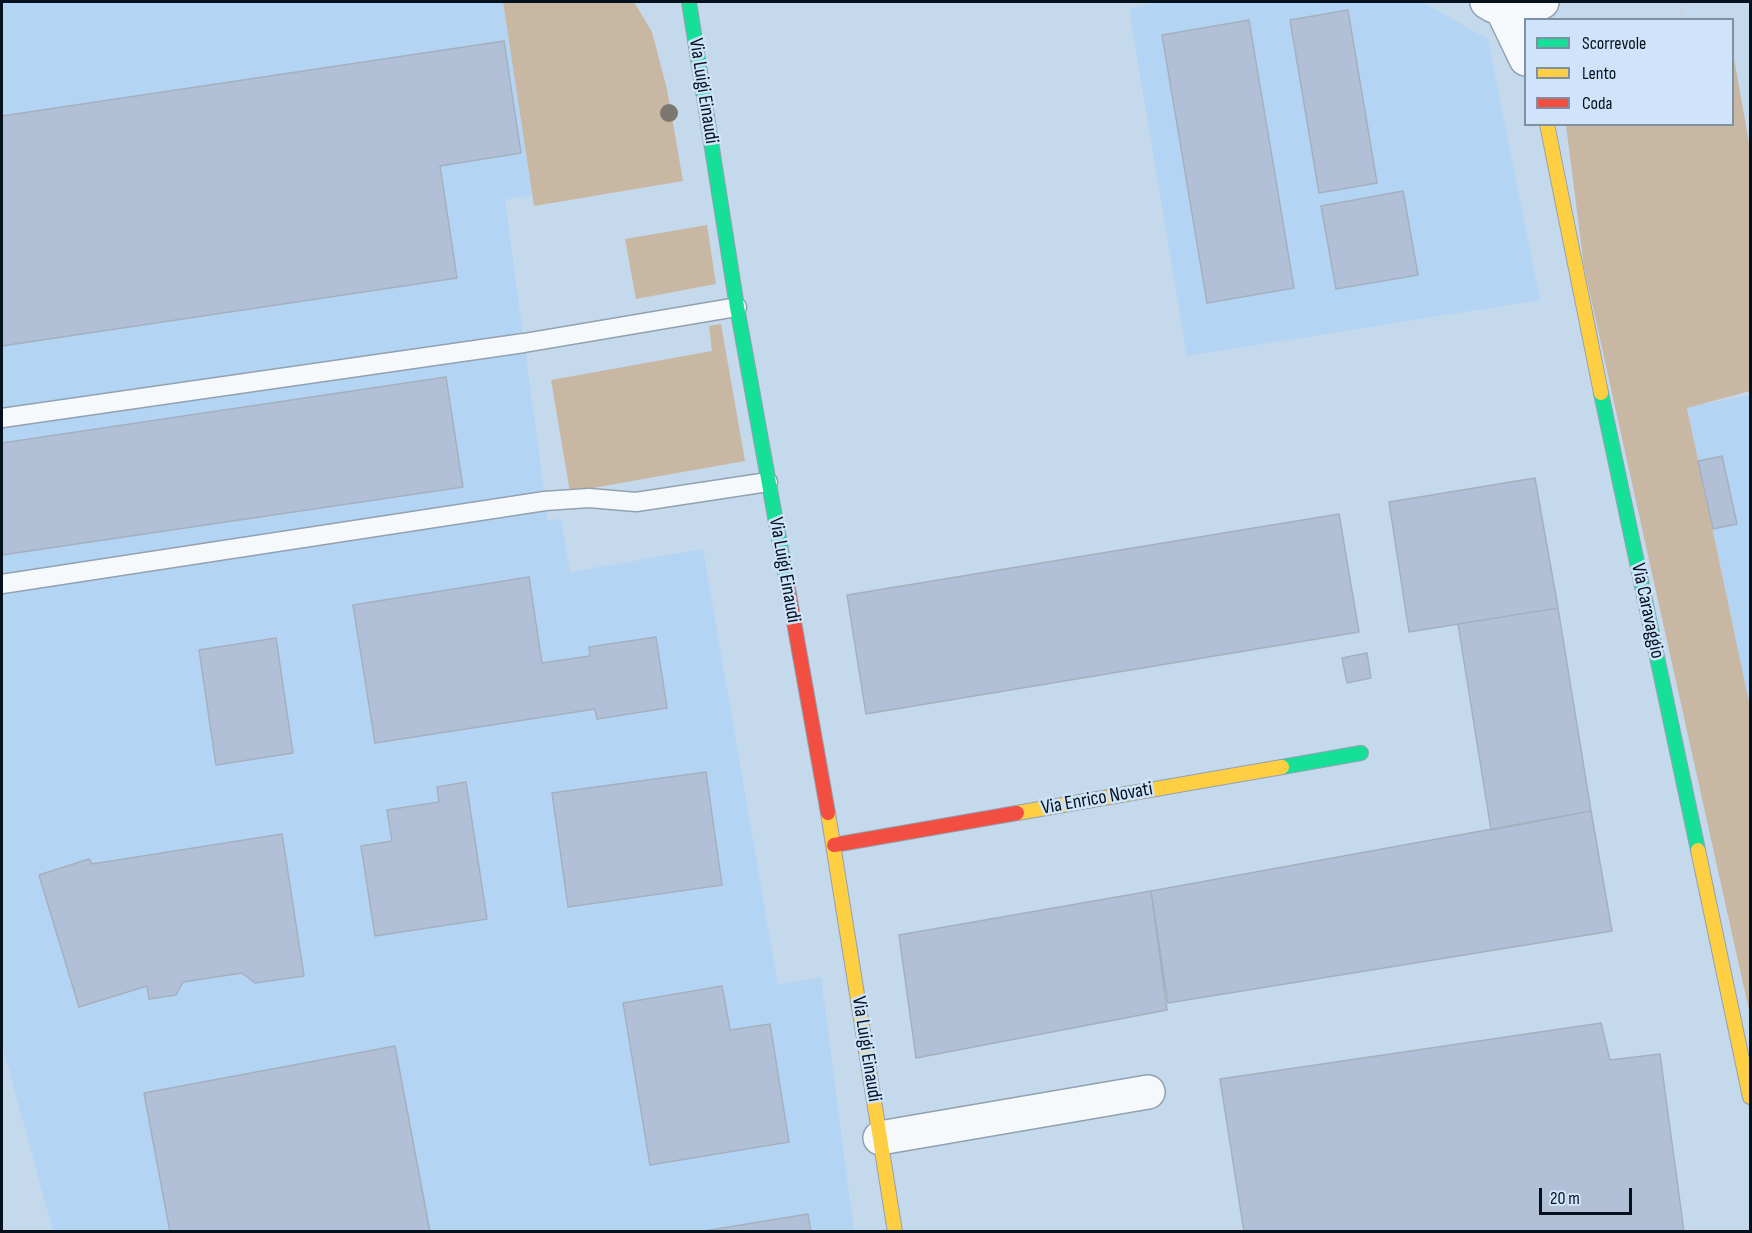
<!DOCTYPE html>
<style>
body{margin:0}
#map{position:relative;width:1752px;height:1233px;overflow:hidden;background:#c5d9ec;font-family:"Sofia Sans Condensed",sans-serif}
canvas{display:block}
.frame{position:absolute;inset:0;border:3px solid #05111d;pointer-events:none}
.legend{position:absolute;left:1524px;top:18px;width:210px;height:108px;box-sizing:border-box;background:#cfe4fa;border:2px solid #7e90a2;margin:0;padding:8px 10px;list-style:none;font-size:18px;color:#05111d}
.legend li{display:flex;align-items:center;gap:12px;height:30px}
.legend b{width:30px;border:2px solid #7e90a2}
.scale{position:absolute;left:1539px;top:1188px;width:93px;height:27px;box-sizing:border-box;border:3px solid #05111d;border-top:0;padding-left:8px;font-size:18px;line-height:21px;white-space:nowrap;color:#05111d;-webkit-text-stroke:4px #cfe4fa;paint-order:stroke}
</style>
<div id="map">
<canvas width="1752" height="1233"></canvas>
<div class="frame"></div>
<ul class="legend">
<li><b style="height:8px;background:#16e098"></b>Scorrevole</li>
<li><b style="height:8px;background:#ffcf43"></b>Lento</li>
<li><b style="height:8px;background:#f24e42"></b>Coda</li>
</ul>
<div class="scale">20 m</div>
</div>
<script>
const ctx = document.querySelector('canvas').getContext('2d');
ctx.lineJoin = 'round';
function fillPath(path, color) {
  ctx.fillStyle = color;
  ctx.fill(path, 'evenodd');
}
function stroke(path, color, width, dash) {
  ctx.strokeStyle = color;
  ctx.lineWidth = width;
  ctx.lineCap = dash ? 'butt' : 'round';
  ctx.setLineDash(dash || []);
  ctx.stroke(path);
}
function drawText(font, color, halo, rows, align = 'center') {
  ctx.font = font + ' "Sofia Sans Condensed",sans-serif';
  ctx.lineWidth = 5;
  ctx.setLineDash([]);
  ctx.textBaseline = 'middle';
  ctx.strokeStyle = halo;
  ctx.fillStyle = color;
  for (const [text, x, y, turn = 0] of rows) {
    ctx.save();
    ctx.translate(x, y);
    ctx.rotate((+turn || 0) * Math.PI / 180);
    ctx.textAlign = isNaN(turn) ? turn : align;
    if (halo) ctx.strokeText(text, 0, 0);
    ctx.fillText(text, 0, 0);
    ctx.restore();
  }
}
const built = new Path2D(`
 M2 2H503L532 195 505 200 548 520 561 519 570 572 703 549 778 985 821 977 854 1231H53L2 1044Z
 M1156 2H1422L1488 39 1540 300 1187 356 1129 9Z
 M1750 395V707L1687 407Z`);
const green = new Path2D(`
 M503 2H634L652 32 667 89 683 181 534 206Z
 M1733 53 1750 148V391L1687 408 1750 707V1015L1584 267 1566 125 1732 124Z
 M707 225 716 284 636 299 625 239Z
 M721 324 745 461 570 492 551 380 712 351 709 326Z`);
const building = new Path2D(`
 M1348 10 1377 183 1319 193 1290 20Z
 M1249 20 1294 288 1207 303 1162 35Z
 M504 41 521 153 440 166 457 278 2 346V116Z
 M1403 191 1418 275 1336 289 1321 206Z
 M446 377 463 487 2 555V443Z
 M1722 456 1737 524 1713 529 1698 461Z
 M1535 478 1558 608 1409 632 1389 502Z
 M1339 514 1359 632 866 714 847 595Z
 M529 577 542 663 590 656 589 647 656 637 667 708 597 719 595 709 375 743 353 605Z
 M1558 608 1591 811 1491 830 1458 624Z
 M276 638 293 753 216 765 199 650Z
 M1367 653 1371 678 1347 683 1342 658Z
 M706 772 722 885 568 907 552 793Z
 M466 782 487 919 375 936 361 846 392 841 387 810 439 802 437 787Z
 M1591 811 1612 931 1168 1003 1151 891Z
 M282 834 304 976 255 983 242 973 183 982 176 995 149 999 147 986 79 1007 39 875 89 859 92 864Z
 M1151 891 1167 1010 916 1058 899 935Z
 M722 986 730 1030 770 1024 789 1142 650 1165 623 1003Z
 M1601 1023 1610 1060 1660 1054 1684 1232H1244L1220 1079Z
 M395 1046 430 1232H170L144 1093Z
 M808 1214 811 1232H698Z`);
const path = new Path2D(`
 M1681 2V20`);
const lane = new Path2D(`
 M2 418 524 343 737 307
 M2 584 545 501 589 498 636 502 768 482`);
const street = new Path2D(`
 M1487 2C1504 14 1526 12 1542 2
 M1502 9 1526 59
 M880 1138 1148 1092`);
const fast = new Path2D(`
 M689 2 737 307 787 583
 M1601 393 1698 850
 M1282 767 1361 753`);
const slow = new Path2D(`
 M1547 124 1601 393
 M828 813 895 1232
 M1017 813 1282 767
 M1698 850 1750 1097`);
const jam = new Path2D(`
 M787 583 828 813
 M834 845 1017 813`);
const trees = [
 [669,113]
];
const streetNames = [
 ["Via Luigi Einaudi",703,91,81],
 ["Via Luigi Einaudi",784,570,80],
 ["Via Caravaggio",1647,611,78],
 ["Via Enrico Novati",1097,799,-10],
 ["Via Luigi Einaudi",866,1049,81]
];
fillPath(built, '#b4d4f3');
fillPath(green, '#c8b7a3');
fillPath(building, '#b1c0d7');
stroke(building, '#a4b0bf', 1.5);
stroke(lane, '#92a1b0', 21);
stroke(street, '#92a1b0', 36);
stroke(fast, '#92a1b0', 16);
stroke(slow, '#92a1b0', 16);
stroke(jam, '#92a1b0', 16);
stroke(path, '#cbd1d7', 4, [1.5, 4.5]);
stroke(lane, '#f6f9fc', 18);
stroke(street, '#f6f9fc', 33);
stroke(fast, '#16e098', 14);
stroke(slow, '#ffcf43', 14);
stroke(jam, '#f24e42', 14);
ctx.fillStyle = '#7d786f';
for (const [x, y] of trees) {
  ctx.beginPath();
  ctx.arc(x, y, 9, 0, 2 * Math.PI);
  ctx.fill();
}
drawText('20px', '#05111d', '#cfe4fa', streetNames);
</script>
